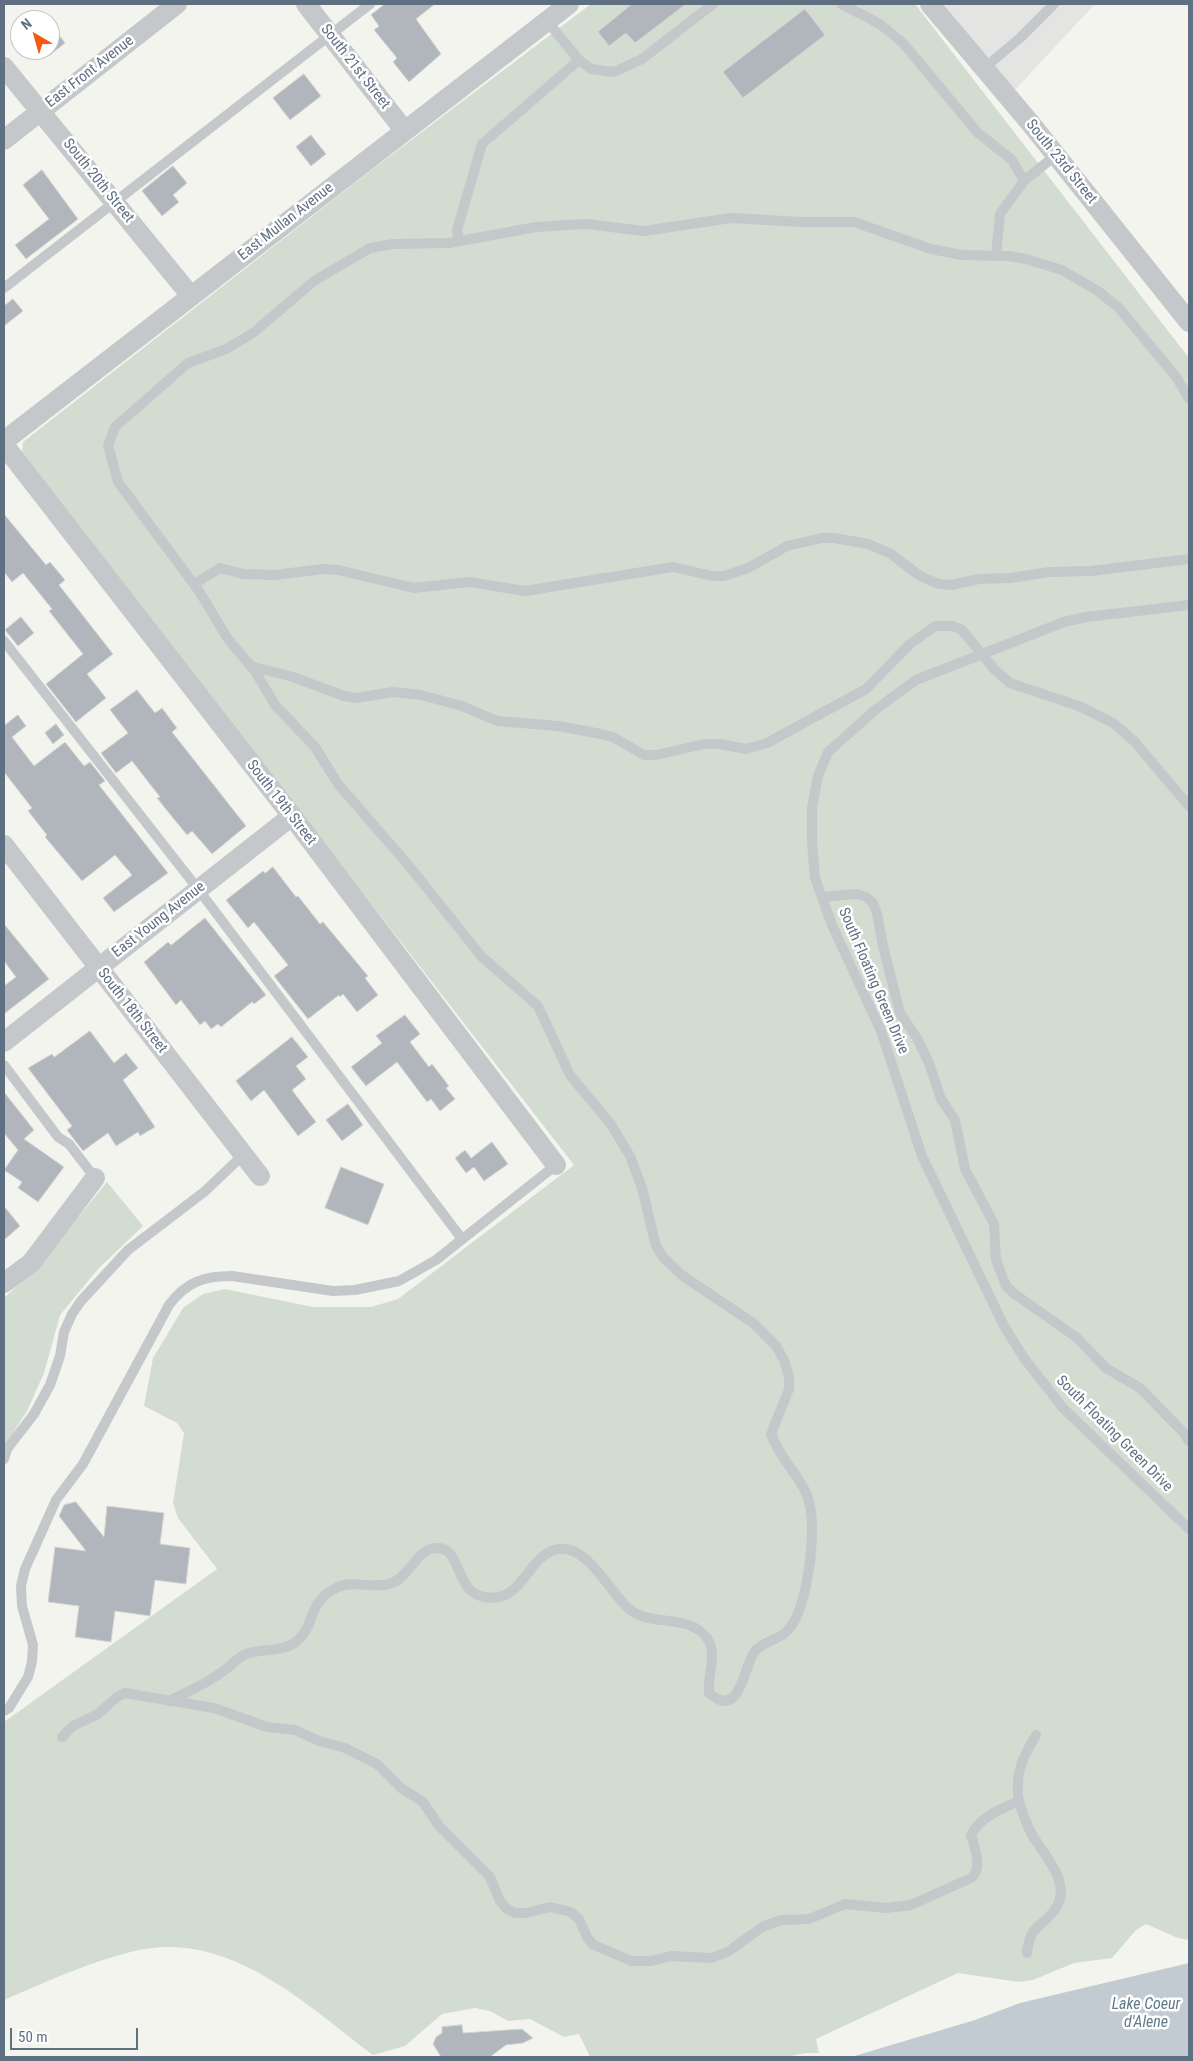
<!DOCTYPE html>
<style>
body{margin:0}
#map{position:relative;width:1193px;height:2061px;overflow:hidden;background:#f4f4ef;font-family:"Roboto Condensed",sans-serif}
canvas{display:block}
.frame{position:absolute;inset:0;border:5px solid #607083;pointer-events:none}
.north{position:absolute;left:10px;top:10px;width:50px;height:50px;box-sizing:border-box;background:#fff;border:1px solid #bfc6cd;border-radius:50%;rotate:322deg;font-size:14px;font-weight:700;line-height:20px;text-align:center;color:#607083}
.north::after{content:'';display:block;margin:auto;width:18px;height:22px;background:#f25b11;clip-path:polygon(50% 0,100% 100%,50% 72%,0 100%)}
.scale{position:absolute;left:10px;top:2028px;width:128px;height:22px;box-sizing:border-box;border:2px solid #607083;border-top:0;padding-left:6px;font-size:15px;line-height:18px;white-space:nowrap;color:#607083;-webkit-text-stroke:4px #fff;paint-order:stroke}
</style>
<div id="map">
<canvas width="1193" height="2061"></canvas>
<div class="frame"></div>
<div class="north">N</div>
<div class="scale">50 m</div>
</div>
<script>
const ctx = document.querySelector('canvas').getContext('2d');
ctx.lineJoin = 'round';
function fillPath(path, color) {
  ctx.fillStyle = color;
  ctx.fill(path, 'evenodd');
}
function stroke(path, color, width, dash) {
  ctx.strokeStyle = color;
  ctx.lineWidth = width;
  ctx.lineCap = dash ? 'butt' : 'round';
  ctx.setLineDash(dash || []);
  ctx.stroke(path);
}
function drawText(font, color, halo, rows, align = 'center') {
  ctx.font = font + ' "Roboto Condensed",sans-serif';
  ctx.lineWidth = 5;
  ctx.setLineDash([]);
  ctx.textBaseline = 'middle';
  ctx.strokeStyle = halo;
  ctx.fillStyle = color;
  for (const [text, x, y, turn = 0] of rows) {
    ctx.save();
    ctx.translate(x, y);
    ctx.rotate((+turn || 0) * Math.PI / 180);
    ctx.textAlign = isNaN(turn) ? turn : align;
    if (halo) ctx.strokeText(text, 0, 0);
    ctx.fillText(text, 0, 0);
    ctx.restore();
  }
}
const built = new Path2D(`
 M944 4H1095L1012 93Z`);
const green = new Path2D(`
 M591 4H915L1189 358V1940L1178 1938 1146 1924 1136 1930 1112 1958 1074 1963 1033 1980 1019 1982 958 1973 816 2039 819 2053H805L787 2057H590L579 2034 564 2037 530 2019 508 2021 490 2011 475 2008 442 2014 405 2046 373 2055C312 2009 246 1946 166 1947 121 1947 46 1982 4 2000V1722L217 1569 178 1518 173 1503 184 1433 177 1423 144 1406 153 1358 183 1308 203 1294 225 1289 313 1307H371L398 1299 574 1165 22 454 23 442 365 175Z
 M107 1182 143 1226 98 1269 60 1315 44 1373 27 1411 4 1447V1298L34 1271Z`);
const water = new Path2D(`
 M1189 1963V2057H851L975 2020 1020 2003Z`);
const building = new Path2D(`
 M385 4H435L416 19 441 54 409 82 393 62 397 58 374 30 379 26 371 15Z
 M632 4H686L635 43 626 33 609 46 598 32Z
 M805 9 825 35 743 98 723 72Z
 M50 23 65 43 50 55Z
 M304 74 321 96 290 120 273 98Z
 M311 135 326 154 311 166 296 147Z
 M173 166 187 183 173 195 179 202 162 216 142 191Z
 M42 170 78 219 26 259 15 245 49 219 23 185Z
 M13 299 23 311 4 326V306Z
 M4 514 46 565 50 562 65 580 59 585 113 654 87 674 106 698 76 722 46 684 83 654 49 611 52 609 23 573 12 582 4 572Z
 M21 617 34 633 18 646 5 630Z
 M137 690 155 713 162 708 177 728 172 732 246 826 212 854 192 831 187 835 169 813 157 798 160 797 132 761 116 773 101 753 128 733 110 710Z
 M18 715 26 726 12 737 34 766 65 742 84 766 90 762 105 781 99 785 168 873 114 912 103 898 132 875 115 855 82 881 45 837 47 835 28 811 32 808 4 772V726Z
 M56 724 64 735 53 744 45 733Z
 M273 867 296 897 298 896 320 924 323 922 368 976 365 978 378 995 357 1012 343 994 340 997 339 995 308 1019 274 976 288 965 254 922 248 928 226 900 263 871 265 873Z
 M205 918 266 995 254 1004 252 1002 221 1027 218 1024 211 1029 205 1021 200 1025 181 1000 176 1005 144 962 168 942 171 945Z
 M4 924 49 979 4 1014V986L16 977 4 961Z
 M405 1015 420 1034 410 1042 429 1067 432 1064 449 1086 446 1088 455 1099 440 1111 431 1099 427 1102 397 1062 366 1086 351 1067 382 1043 376 1036Z
 M90 1031 114 1063 126 1053 138 1068 123 1080 155 1127 140 1136 138 1132 116 1146 108 1133 83 1151 67 1130 72 1126 28 1068 52 1054 54 1057Z
 M292 1037 308 1057 296 1066 306 1079 292 1090 316 1122 298 1136 264 1090 251 1101 236 1081Z
 M4 1092 34 1130 24 1139 64 1167 38 1202 18 1188 22 1182 4 1170 18 1150 4 1133Z
 M348 1104 363 1125 342 1141 326 1120Z
 M492 1142 508 1164 484 1181 474 1167 466 1173 455 1158 465 1150 471 1158Z
 M341 1167 384 1184 368 1225 325 1208Z
 M4 1206 20 1226 4 1240Z
 M76 1502 104 1537 107 1506 164 1513 160 1544 190 1548 186 1584 155 1580 150 1616 115 1611 111 1642 75 1637 79 1606 48 1602 55 1547 86 1551 59 1516 64 1505Z
 M462 2025 463 2033 522 2029 533 2038 523 2043 506 2045 490 2057H441L433 2044 436 2037 442 2033V2027Z`);
const lane = new Path2D(`
 M841 4 880 24 903 43 977 132 1012 160 1024 181
 M547 21 579 60 591 69 614 72 642 59 713 4
 M983 69 1020 38 1054 4
 M459 241 457 230 482 144 579 60
 M996 256 1000 214 1024 181 1056 155
 M4 288 370 4
 M194 584 220 568 243 574 274 575 324 569 338 570 414 588 469 582 525 591 673 567 712 576H724L748 568 787 546 822 538H834L868 544 891 554 920 576 939 584 951 585 979 579 1010 578 1050 572 1091 571 1189 559
 M1189 605 1086 617 1064 622 916 680 875 710 828 752 818 776 812 808V843L815 878 832 925 881 1031 922 1156 1004 1326 1024 1358 1063 1408 1189 1529
 M4 641 198 889 462 1239
 M250 666 293 677 344 696 356 698 393 692 421 695 462 706 497 721 558 726 601 734 613 737 644 755H656L704 744H720L746 749 767 743 866 689 910 644 935 626H953L962 630 995 670 1010 683 1079 706 1113 723 1134 741 1189 806
 M822 897 857 894 866 897 873 903 877 913 883 946 900 1013 918 1040 929 1063 941 1099 955 1120 965 1169 994 1224 996 1260 1006 1286 1016 1295 1076 1337 1106 1368 1140 1388 1183 1432 1189 1441
 M4 1065 58 1137 69 1144 95 1178
 M4 1459 7 1449 34 1414 50 1385 60 1356 64 1332 72 1314 81 1301 128 1250 204 1192 244 1154
 M169 1701C187 1692 206 1684 222 1672 230 1667 238 1657 246 1654 263 1648 282 1653 297 1641 316 1625 307 1602 336 1588 353 1579 375 1590 392 1583 408 1577 416 1553 431 1549 463 1540 452 1591 484 1597 524 1605 526 1554 559 1549 587 1545 610 1592 628 1608 650 1628 687 1612 707 1638 718 1654 707 1676 709 1693 741 1721 743 1666 755 1651 763 1641 779 1640 787 1631 806 1612 812 1555 812 1529 813 1479 786 1474 771 1434L789 1389V1376L784 1360 776 1346 753 1323 683 1276 663 1257 656 1246 642 1188 630 1156 610 1123 570 1075 538 1006 482 957 410 867 338 784 315 747 275 705 255 671 228 639 199 591 118 482 108 445 115 427 188 363 226 349 253 333 314 281 370 248 393 244 449 243 536 227 568 225 586 224 644 231 731 218 801 222H854L931 249 962 255 1008 256 1026 259 1062 270 1098 291 1119 308 1177 378 1189 399
 M4 1711 9 1708 28 1677 32 1662 33 1645 22 1606 21 1586 25 1569 56 1500 83 1464 169 1305C186 1282 204 1276 232 1276L333 1291 355 1290 399 1281 436 1260 556 1165
 M62 1737 73 1726 98 1714 117 1697 125 1693 214 1708 267 1727 295 1730 319 1741 345 1748 377 1764 401 1788 423 1802 439 1826 490 1877 500 1901 507 1909 515 1913H526L550 1907 571 1912 579 1919 588 1939 594 1945 631 1961H651L671 1956 712 1958 729 1951 762 1927 781 1920 809 1919 845 1904 886 1908 911 1905 971 1878C983 1869 975 1848 971 1835 980 1817 1001 1809 1019 1801 1014 1774 1023 1757 1036 1735
 M1019 1801C1022 1812 1026 1823 1031 1833 1043 1854 1071 1881 1057 1906 1045 1928 1030 1921 1027 1953`);
const street = new Path2D(`
 M306 4 404 130
 M930 4 1031 124 1189 322
 M4 67 191 296
 M4 140 177 4
 M4 441 569 4
 M4 445 292 816 556 1165
 M4 845 260 1176
 M4 1042 292 816
 M4 1283 31 1263 95 1178`);
const streetNames = [
 ["South 21st Street",355,67,52],
 ["East Front Avenue",90,72,-38],
 ["South 23rd Street",1061,162,51],
 ["South 20th Street",98,181,51],
 ["East Mullan Avenue",286,222,-38],
 ["South 19th Street",281,803,52],
 ["East Young Avenue",159,920,-38],
 ["South Floating Green Drive",873,981,67],
 ["South 18th Street",132,1011,52],
 ["South Floating Green Drive",1114,1434,45]
];
const waterNames = [
 ["Lake Coeur",1146,2005],
 ["d'Alene",1146,2023]
];
fillPath(built, '#e4e5e3');
fillPath(green, '#d3dcd0');
fillPath(water, '#c2cbd1');
fillPath(building, '#b0b6bc');
stroke(building, '#d5d5d2', 1);
stroke(lane, '#c5c8cb', 10);
stroke(street, '#c5c8cb', 20);
drawText('15px', '#607083', '#fff', streetNames);
drawText('italic 16px', '#607a88', '#fff', waterNames);
</script>
